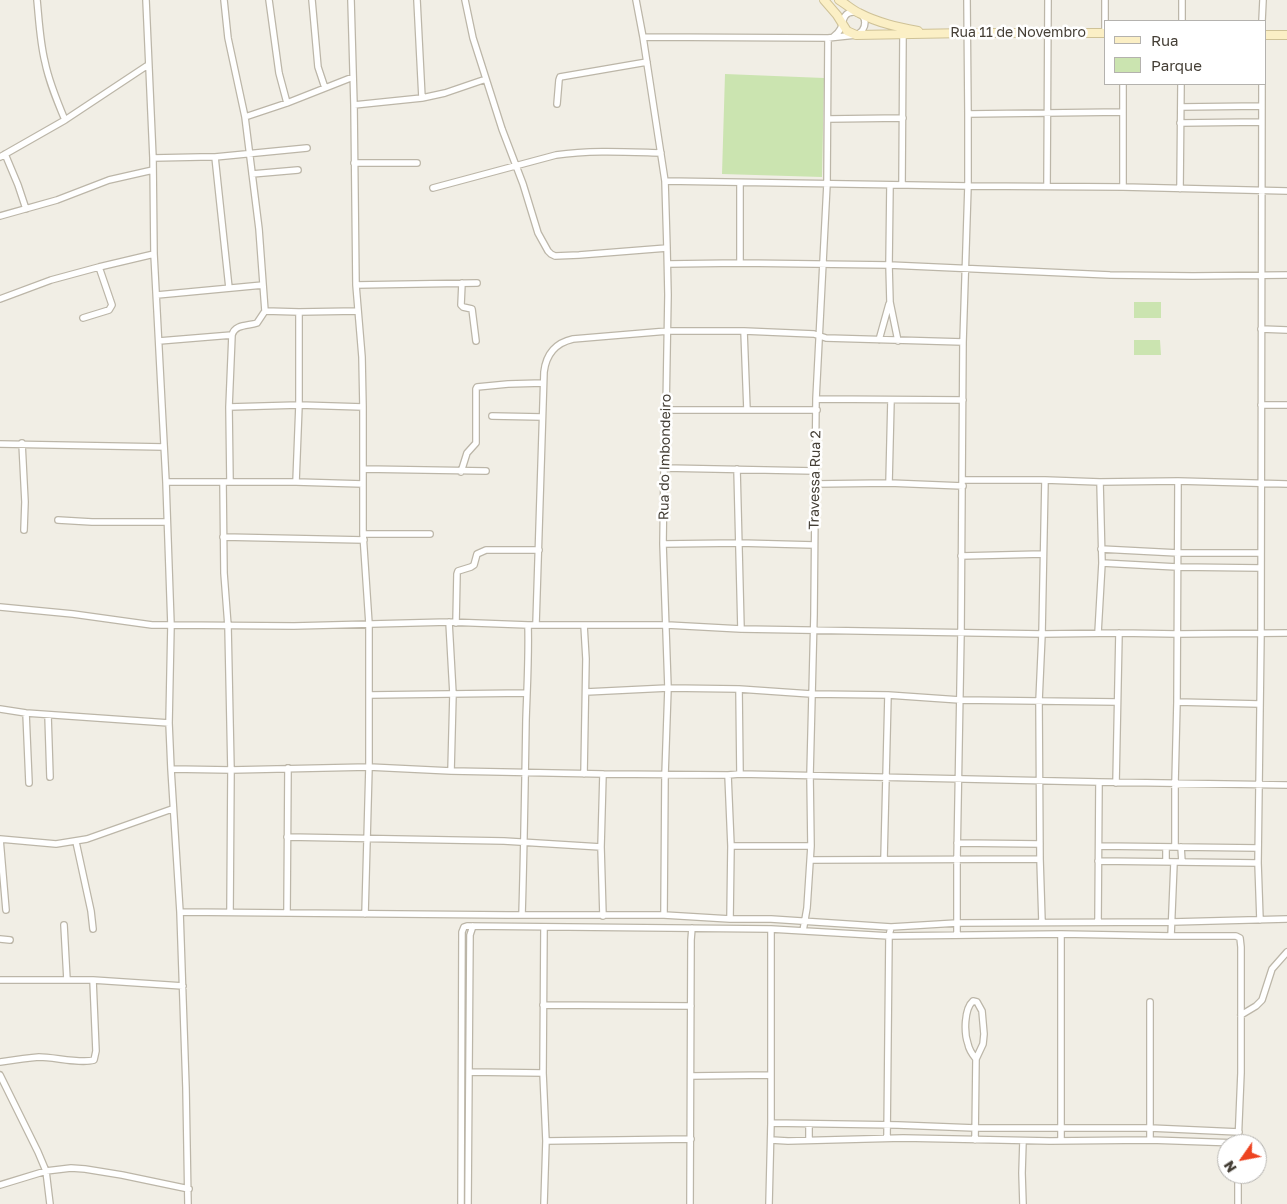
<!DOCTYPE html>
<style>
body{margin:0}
#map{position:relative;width:1287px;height:1204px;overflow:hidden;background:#f1eee5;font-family:"Golos Text",sans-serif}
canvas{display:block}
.legend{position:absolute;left:1104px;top:20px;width:162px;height:65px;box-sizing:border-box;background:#fff;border:1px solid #b4b2ae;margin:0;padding:6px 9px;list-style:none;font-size:15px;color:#443e35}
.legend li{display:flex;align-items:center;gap:10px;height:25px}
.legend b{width:25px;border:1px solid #b4b2ae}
.north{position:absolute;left:1217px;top:1134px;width:50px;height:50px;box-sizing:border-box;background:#fff;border:1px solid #b4b2ae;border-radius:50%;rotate:237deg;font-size:14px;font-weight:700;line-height:20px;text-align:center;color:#443e35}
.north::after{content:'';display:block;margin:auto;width:18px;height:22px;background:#ed4320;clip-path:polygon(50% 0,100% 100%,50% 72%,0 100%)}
</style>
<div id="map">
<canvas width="1287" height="1204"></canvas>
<ul class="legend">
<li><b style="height:6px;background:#fbefc5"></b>Rua</li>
<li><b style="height:14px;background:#cbe4b0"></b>Parque</li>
</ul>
<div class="north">N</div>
</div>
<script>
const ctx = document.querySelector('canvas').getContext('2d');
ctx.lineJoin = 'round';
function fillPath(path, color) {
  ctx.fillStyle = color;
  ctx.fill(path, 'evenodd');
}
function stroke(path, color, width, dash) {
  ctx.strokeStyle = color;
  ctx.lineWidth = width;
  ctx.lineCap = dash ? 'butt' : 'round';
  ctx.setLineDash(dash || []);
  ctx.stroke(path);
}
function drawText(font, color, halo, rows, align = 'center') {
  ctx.font = font + ' "Golos Text",sans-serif';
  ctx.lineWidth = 5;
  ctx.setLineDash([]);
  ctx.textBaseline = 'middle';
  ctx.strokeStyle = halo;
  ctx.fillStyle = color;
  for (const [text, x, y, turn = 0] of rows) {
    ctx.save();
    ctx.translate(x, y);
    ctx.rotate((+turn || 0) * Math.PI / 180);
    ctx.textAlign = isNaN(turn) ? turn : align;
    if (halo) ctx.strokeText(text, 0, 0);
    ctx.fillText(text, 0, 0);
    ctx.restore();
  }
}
const green = new Path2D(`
 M725 74 824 78 822 177 722 174Z
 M1134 302H1161V318H1134Z
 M1134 340H1160L1161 355H1134Z`);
const street = new Path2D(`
 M37 0C39 20 40 42 45 62 49 82 57 101 65 120
 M146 0 153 158 154 254 166 482 171 625 169 723 171 769 180 912 186 1088 188 1204
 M224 0 228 38 245 117 259 229 265 311 257 323C248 326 235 324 232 335L229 407 230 482
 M269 0 279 73 287 103
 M312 0 318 67 325 88
 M351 0 354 105 356 285 362 357 363 407V534L369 624V767L365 914
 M417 0 422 98
 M465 0 473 38 502 129 523 184 538 233 548 251 551 254 555 256 579 255 667 248
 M636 0 643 37 665 181 667 248 668 295 666 410 664 468 663 544 668 688 665 775 664 915
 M1182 21V0
 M1262 21 1263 0
 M1105 33V0
 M643 37 828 38 856 35C868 30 868 14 855 12 844 11 843 20 841 28 839 32 836 35 833 37
 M557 104 559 80 560 77 647 62
 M354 105 422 98 445 93 486 79
 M1181 107 1262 106
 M968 114 1123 112
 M245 117 287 103 353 77
 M828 119 903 118
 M1180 123 1261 122
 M5 154 18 185 26 209
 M0 157 65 120 148 65
 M215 157 229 288
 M153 158 201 157H215L307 148
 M354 163H417
 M252 174 298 170
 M665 181 968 186 1123 187 1287 191
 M890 185 889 265 890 302 898 341
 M902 185 903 35
 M1047 186 1048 0
 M1123 187V84
 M433 188 556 155C591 150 626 152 661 153
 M1180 189 1181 84
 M0 216 57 200 109 180 153 170
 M740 263V183
 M668 264 740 263 889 265 1110 275 1193 276 1287 275
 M462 283 461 305 463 307 472 309 476 341
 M356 285 477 283
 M157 295 263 285
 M0 299 51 280 99 267 154 254
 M265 311 299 312 358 311
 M83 318 109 310 112 305 99 267
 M1261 329 1287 330
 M744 331 747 410
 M879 340 889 304
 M159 341 232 335
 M816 399 963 400
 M1261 405H1287
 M229 407 299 405 363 407
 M666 410H817
 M492 416 542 417
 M22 443 25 502 24 530
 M0 444 164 447
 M664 468 815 471
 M363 469 486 471
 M737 469 741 629
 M461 472 467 453 476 443V389L477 387 508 384 543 383
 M963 480H1045L1100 482 1178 481 1287 484
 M166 482H296L363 484
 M223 482 224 573 228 626 231 770 230 912
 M296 482 299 405V312
 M889 483 891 400
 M815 484 889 483 963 486
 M58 520 92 522H167
 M363 534H430
 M223 537 364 540
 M663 544 739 543 814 545
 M1101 549 1178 553H1260
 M961 556 1043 554
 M1102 563 1177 567 1261 568
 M0 607 73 614 152 625H171L294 626 449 622 528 625H667L741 629 1042 634 1119 633 1177 634 1287 633
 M449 622 453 694 451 771
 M456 623 457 574 458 571 471 567 474 565 477 554 486 550H539
 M536 624 544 372C546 355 555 343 573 339L668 331H744L814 334 826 338 963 342
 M1098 633 1102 563 1100 482
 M739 689 811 694 888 695 960 700 1117 702
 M586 692 668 688 739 689 740 774
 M370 695 527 693
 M1177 702 1259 704
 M0 709 26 713 169 723
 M26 713 29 783
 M48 715 50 777
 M171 769 231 770 369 767 451 771 603 774 728 775 740 774 1099 782 1287 785
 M584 774 586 659 584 625
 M728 775 731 846 730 919
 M1116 783 1119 633
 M287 837 504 841 601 847 603 774
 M0 839 56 844 87 839 172 809
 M0 839 6 910
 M76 842 91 911 93 929
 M957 843 1040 844
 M731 846H811
 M1099 846 1258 848
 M601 847 603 916
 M1175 847V783L1177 702 1178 481
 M1181 847 1182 862
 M884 859 888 695
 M811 860 1040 859
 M1098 861 1258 863
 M1166 862V847
 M180 912 508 915H664L730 919H771L891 927 957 923 1172 922 1287 919
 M287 913 288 768
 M522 915C524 850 525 785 526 720 527 688 529 657 528 625
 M1260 920 1258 863 1261 633 1262 84
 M1042 922 1040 859 1039 701 1042 634 1045 480
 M1098 922 1099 782
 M64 925 67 980
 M544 928 543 1073 546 1141 544 1204
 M803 931 807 908 811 846 810 775 814 615 816 399 827 184 828 38
 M1061 934V1141
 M957 935V859L961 632 963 342 968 186V114L967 0
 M1171 936 1174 863
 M0 939 10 940
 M0 980H93L183 986
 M543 1005 691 1006
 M1241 1015 1256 1006 1262 1000 1272 969 1287 952
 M0 1062C13 1060 26 1058 39 1057 54 1057 81 1064 94 1060L96 1051 93 980
 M469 1072 543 1073
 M0 1075 38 1152 46 1171 50 1204
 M691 1076 770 1075
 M771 1123 898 1125 975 1128H1150L1239 1132
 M887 1138 889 936 891 927
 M771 1140 788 1141 903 1138 1050 1141 1150 1140 1238 1143
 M809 1140V1124
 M975 1140 976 1059 983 1044 984 1034 982 1011 977 1002 973 1001C964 1009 964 1033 968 1044 969 1050 972 1054 976 1059
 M1150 1140V1002
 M546 1141 691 1139
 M1023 1141 1022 1173 1023 1204
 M0 1185 46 1171 71 1168 85 1169 122 1175 189 1189
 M461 1204 462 932 464 927 467 926 771 929 889 936 1061 934 1171 936H1236L1240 938 1241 947V1073L1238 1144
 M468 1204 470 935 473 926
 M690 1204 691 940 692 928
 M769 1204 771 1123V929
 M1238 1204V1174`);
const secondary = new Path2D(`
 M824 0 837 15 847 31 856 35 968 33H1106
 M839 0C846 4 852 10 859 13 878 23 898 27 918 31
 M1266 35H1287`);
const streetNames = [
 ["Rua 11 de Novembro",1018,33],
 ["Rua do Imbondeiro",665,457,-89],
 ["Travessa Rua 2",815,480,-89]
];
fillPath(green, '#cbe4b0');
stroke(street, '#bcb6a8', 8);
stroke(secondary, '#cfc297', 10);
stroke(street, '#fff', 5.5);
stroke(secondary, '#fbefc5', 8);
drawText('14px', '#443e35', '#fff', streetNames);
</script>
